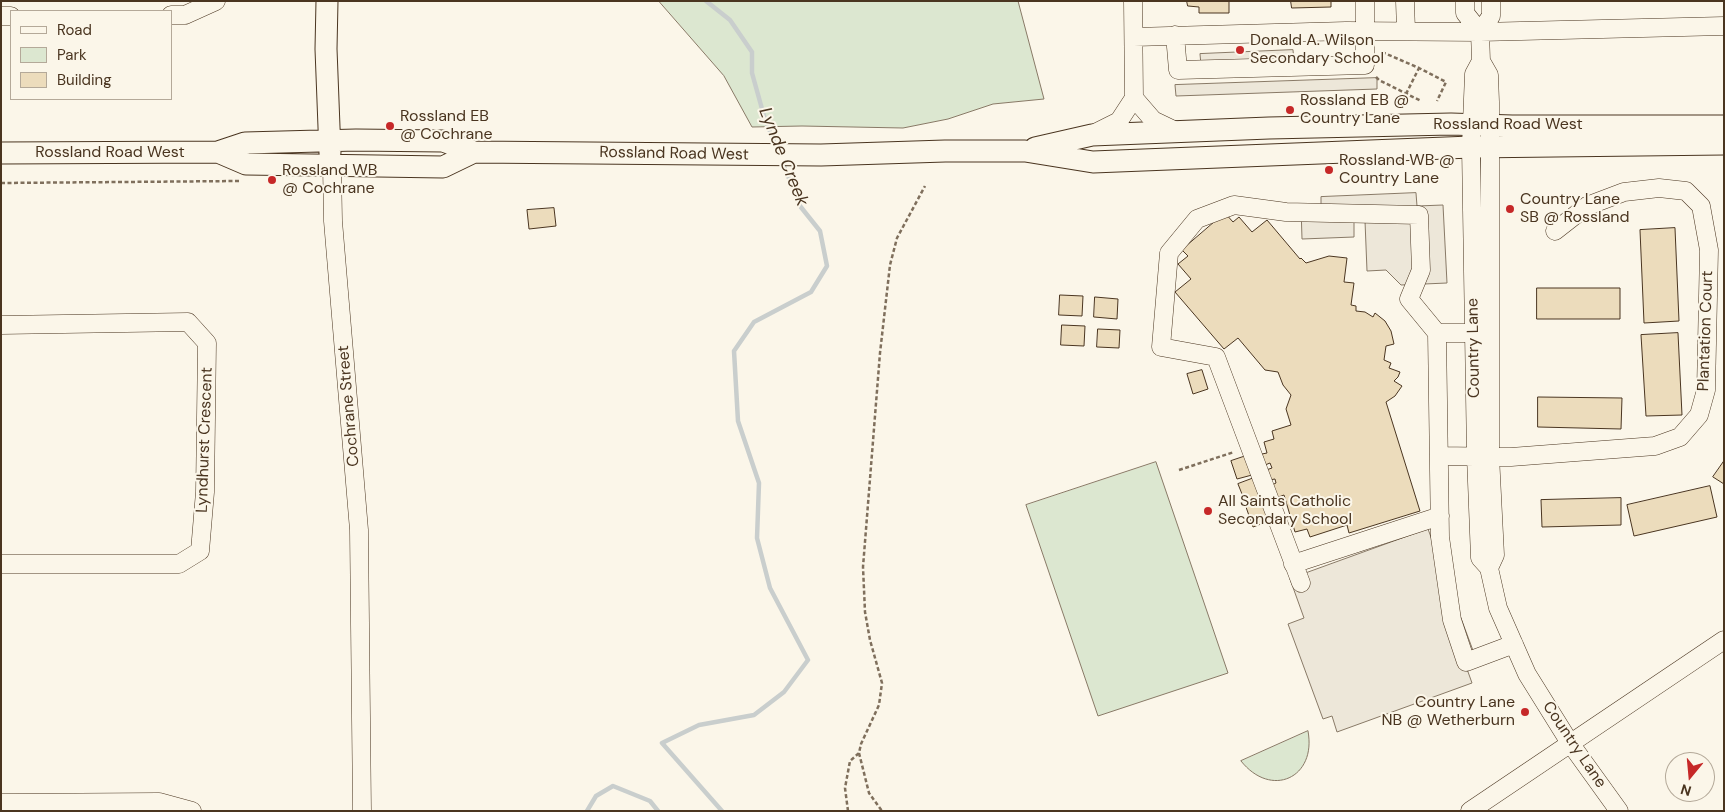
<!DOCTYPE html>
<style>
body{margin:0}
#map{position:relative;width:1725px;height:812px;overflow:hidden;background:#fbf6e9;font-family:"DM Sans",sans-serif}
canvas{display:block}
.frame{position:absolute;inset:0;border:2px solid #4a3520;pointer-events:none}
.legend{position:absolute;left:10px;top:10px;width:162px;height:90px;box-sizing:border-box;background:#fbf6e9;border:1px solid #b4a999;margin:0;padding:6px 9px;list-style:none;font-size:15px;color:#4a3520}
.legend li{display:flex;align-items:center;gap:10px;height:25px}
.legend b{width:25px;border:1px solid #b4a999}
.north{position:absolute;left:1665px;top:752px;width:50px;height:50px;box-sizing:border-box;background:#fbf6e9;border:1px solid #b4a999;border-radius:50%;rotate:197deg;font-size:14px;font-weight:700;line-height:20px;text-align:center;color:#4a3520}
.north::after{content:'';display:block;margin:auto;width:18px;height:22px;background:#c62828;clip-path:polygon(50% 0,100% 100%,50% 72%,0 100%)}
</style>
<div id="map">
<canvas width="1725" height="812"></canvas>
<div class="frame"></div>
<ul class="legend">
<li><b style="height:6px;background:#fbf6e9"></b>Road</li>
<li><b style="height:14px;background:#dce7d0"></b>Park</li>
<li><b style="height:14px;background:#ecdcbc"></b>Building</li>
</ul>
<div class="north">N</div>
</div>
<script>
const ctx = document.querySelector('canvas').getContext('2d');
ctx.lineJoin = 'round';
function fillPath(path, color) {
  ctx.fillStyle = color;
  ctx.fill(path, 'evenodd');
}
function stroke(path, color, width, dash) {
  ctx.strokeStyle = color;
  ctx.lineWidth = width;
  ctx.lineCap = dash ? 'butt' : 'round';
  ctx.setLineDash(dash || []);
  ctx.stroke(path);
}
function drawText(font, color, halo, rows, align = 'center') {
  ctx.font = font + ' "DM Sans",sans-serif';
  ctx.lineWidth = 4;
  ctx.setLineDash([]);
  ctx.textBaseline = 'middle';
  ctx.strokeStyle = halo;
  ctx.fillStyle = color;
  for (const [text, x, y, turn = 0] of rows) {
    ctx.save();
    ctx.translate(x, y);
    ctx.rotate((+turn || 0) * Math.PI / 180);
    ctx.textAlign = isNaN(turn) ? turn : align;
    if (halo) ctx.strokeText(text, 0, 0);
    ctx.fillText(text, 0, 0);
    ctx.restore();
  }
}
const green = new Path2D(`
 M659 1H1018L1044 99 993 104 948 119 903 128 802 126 752 127 724 76Z
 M1156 462 1228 673 1098 716 1026 505Z
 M1308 731C1317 778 1271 799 1241 761Z`);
const parking = new Path2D(`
 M1293 50 1294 61 1201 65 1200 54Z
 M1377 78V89L1176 96 1175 85Z
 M1416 193 1417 206 1443 205 1447 283 1401 285 1386 270 1367 271 1365 221H1354V237L1302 239 1301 207 1321 206V197Z
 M1428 529 1478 664 1467 669 1472 683 1337 732 1332 716 1323 719 1288 624 1304 618 1290 579Z`);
const stream = new Path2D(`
 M706 1 730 20 752 52V73L764 116 777 150
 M587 811 596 796 613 786 650 801 658 811
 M722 811 662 743 699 725 754 715 784 692 808 660 770 588 757 538 759 483 738 421 734 351 754 322 811 292 827 266 820 231 800 206 782 161`);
const building = new Path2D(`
 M1187 1H1229V13H1199V7L1188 6Z
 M1291 1H1331V7L1292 8Z
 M554 208 556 226 529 229 527 210Z
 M1225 213 1233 222 1239 217 1252 232 1267 220 1300 259 1301 258 1306 263 1329 256 1347 258 1344 282 1354 283 1351 305 1356 306V311L1365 312 1373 317 1375 313 1385 321 1391 331 1394 344 1386 346 1384 360 1391 363 1389 368 1400 372 1398 377 1394 381 1402 386 1395 396 1386 402 1420 511 1349 533 1347 525 1310 537 1307 529 1295 532 1284 495 1276 498 1272 485 1276 483 1275 479 1269 480 1266 470 1272 468 1270 463 1265 465 1262 454 1267 453 1264 442 1274 439 1272 431 1291 425 1286 409 1291 395 1283 385 1278 372 1265 370 1238 338 1224 349 1175 292 1191 279 1178 264 1188 256 1182 250Z
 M1675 228 1679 321 1644 323 1640 230Z
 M1537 288H1620V319H1537Z
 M1060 295 1083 296 1082 316 1059 315Z
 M1095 297 1118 299 1117 319 1094 317Z
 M1062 325 1085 326 1084 346 1061 345Z
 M1098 329 1120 330 1119 348 1097 347Z
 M1678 333 1682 415 1646 416 1641 335Z
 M1202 370 1208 389 1193 394 1187 374Z
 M1538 397 1622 398 1621 429 1538 427Z
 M1246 456 1252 475 1237 479 1231 461Z
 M1724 461V484L1713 477Z
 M1254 478 1261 498 1246 504 1238 484Z
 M1710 486 1717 517 1634 536 1627 505Z
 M1621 498V525L1542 527 1541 500Z
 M1262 501 1269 521 1253 527 1246 507Z`);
const path = new Path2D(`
 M1382 52 1419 68 1446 82 1437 101
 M1376 77 1379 80 1421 101
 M1406 94 1419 68
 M1 183 240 181
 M1179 470 1234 452
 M859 753 869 793 882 811
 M848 811 845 788 850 761 859 753 861 744 879 705 882 683 870 640 865 612 863 567 880 353 890 265 897 238 925 186`);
const minor = new Path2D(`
 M1405 1 1406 31
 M1465 1V13L1480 32
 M171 15H185L216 1
 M1 16H11
 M1175 35 1178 70 1365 65V1
 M1134 37 1346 31 1480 32 1724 26
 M1481 61 1474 74 1471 147 1476 456 1480 558 1489 568 1498 608 1527 674 1570 743 1619 811
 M1134 98 1153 120 1178 132
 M1095 133 1119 121 1134 98 1133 1
 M332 166 333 221 359 530 362 811
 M1 325 188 322 207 343 205 492 200 551 179 564H1
 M1474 333H1437L1440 537 1452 620 1466 662 1514 644
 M1439 456 1511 457 1655 446 1680 437 1699 415 1706 390 1709 250 1701 206 1686 191 1659 188 1624 192 1587 206 1555 231
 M1293 564 1440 516
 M1489 568 1495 555 1490 456V102L1489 75 1481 61 1480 32 1491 16V1
 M1301 583 1216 357 1161 347 1169 253 1197 219 1234 205 1286 212 1419 215 1421 270 1409 299 1437 333
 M1 803 159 802 192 811
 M1470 811 1724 640`);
const major = new Path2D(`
 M327 1 326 49 330 153
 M1035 148 1092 135 1269 128 1451 124 1512 126H1724
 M218 152 246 164 443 167 474 152
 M1 153 218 152 245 143 356 140 443 141 474 152 821 155 945 151H1025L1093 162 1471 147 1724 144`);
const markers = [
 [1240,50,5,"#c62828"],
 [1290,110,5,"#c62828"],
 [390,126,5,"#c62828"],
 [1329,170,5,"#c62828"],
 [272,180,5,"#c62828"],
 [1510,209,5,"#c62828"],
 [1208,511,5,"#c62828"],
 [1525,712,5,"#c62828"]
];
const poiNames = [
 ["Donald A. Wilson",1250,41],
 ["Secondary School",1250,59],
 ["Rossland EB @",1300,101],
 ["Country Lane",1300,119],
 ["Rossland EB",400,117],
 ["@ Cochrane",400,135],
 ["Rossland WB @",1339,161],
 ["Country Lane",1339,179],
 ["Rossland WB",282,171],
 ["@ Cochrane",282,189],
 ["Country Lane",1520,200],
 ["SB @ Rossland",1520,218],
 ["All Saints Catholic",1218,502],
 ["Secondary School",1218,520],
 ["Country Lane",1515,703,"right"],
 ["NB @ Wetherburn",1515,721,"right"]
];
const streetNames = [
 ["Rossland Road West",1508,125],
 ["Rossland Road West",110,153],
 ["Rossland Road West",674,154,1],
 ["Plantation Court",1706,331,-88],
 ["Country Lane",1474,348,-91],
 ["Cochrane Street",349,406,-95],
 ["Lyndhurst Crescent",205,440,-88],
 ["Country Lane",1574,745,56]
];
const waterNames = [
 ["Lynde Creek",783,157,68]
];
fillPath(green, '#dce7d0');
stroke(green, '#887966', 1);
fillPath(parking, '#ede7d9');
stroke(parking, '#887966', 1);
stroke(stream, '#c9cecd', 4.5);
fillPath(building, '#ecdcbc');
stroke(building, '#4a3520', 1);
stroke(minor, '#4a3520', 19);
stroke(major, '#4a3520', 23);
stroke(path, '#7f6f5c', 2.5, [4, 2.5]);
stroke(minor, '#fbf6e9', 18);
stroke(major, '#fbf6e9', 21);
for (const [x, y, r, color] of markers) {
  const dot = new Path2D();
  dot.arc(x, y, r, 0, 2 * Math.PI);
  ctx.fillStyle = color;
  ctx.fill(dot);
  stroke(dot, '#fbf6e9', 2);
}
drawText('16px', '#4a3520', '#fbf6e9', poiNames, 'left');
drawText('16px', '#4a3520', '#fbf6e9', streetNames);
drawText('italic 18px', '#4a3520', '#fbf6e9', waterNames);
</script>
